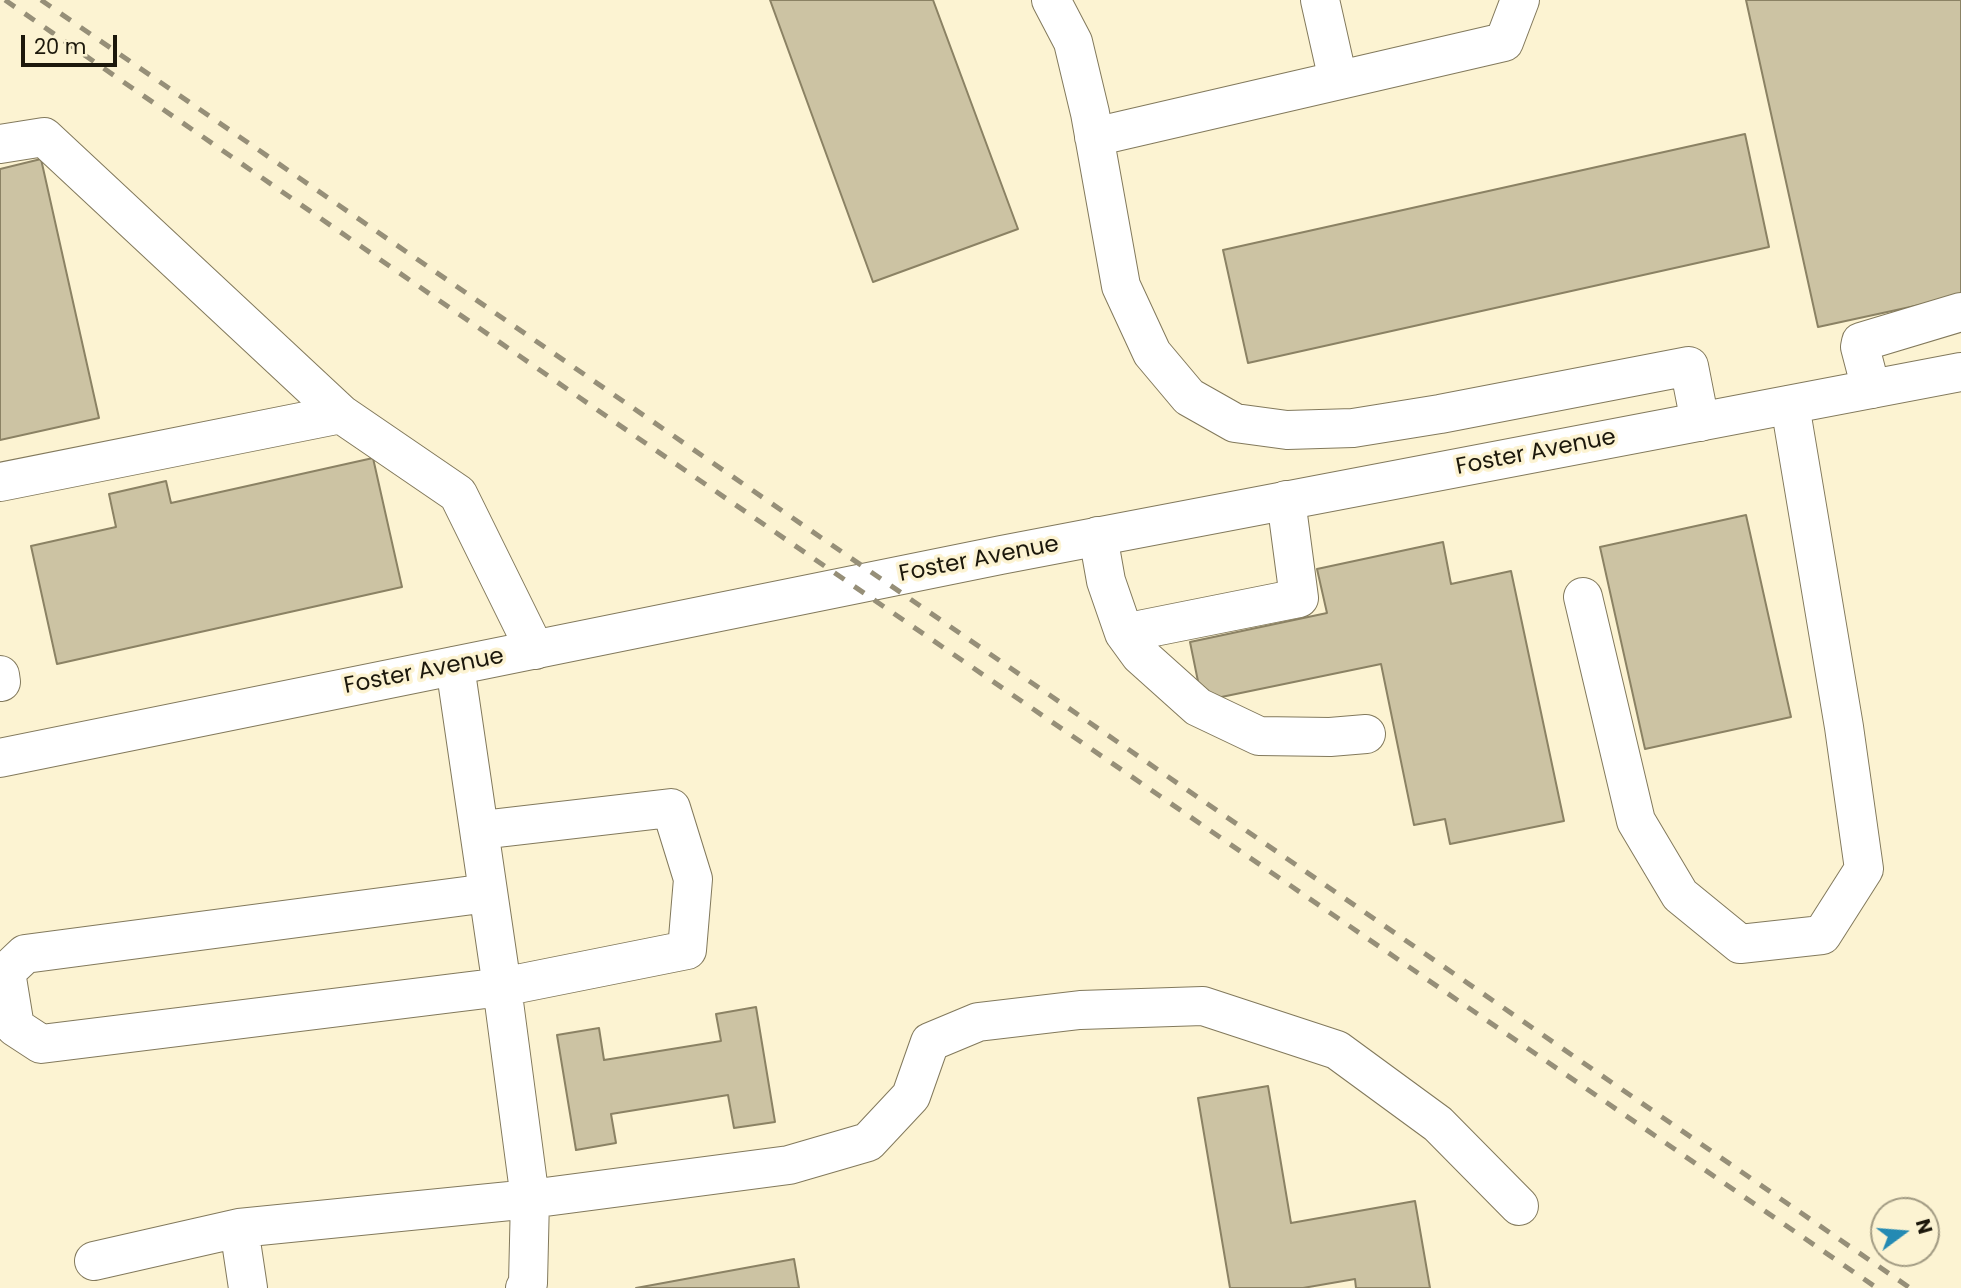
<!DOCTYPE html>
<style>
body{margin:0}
#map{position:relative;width:1961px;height:1288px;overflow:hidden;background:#fcf3d2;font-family:Poppins,sans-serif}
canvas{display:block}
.north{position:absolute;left:1870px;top:1197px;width:70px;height:70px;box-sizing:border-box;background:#fcf3d2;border:2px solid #a29b83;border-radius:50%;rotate:74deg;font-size:19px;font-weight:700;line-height:28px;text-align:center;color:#1c180c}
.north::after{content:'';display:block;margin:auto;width:24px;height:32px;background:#248ab3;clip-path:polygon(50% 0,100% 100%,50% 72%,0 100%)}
.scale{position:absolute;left:21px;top:35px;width:96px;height:32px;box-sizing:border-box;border:4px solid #1c180c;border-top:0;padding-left:9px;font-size:21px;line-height:24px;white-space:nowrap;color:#1c180c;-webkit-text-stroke:5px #fcf3d2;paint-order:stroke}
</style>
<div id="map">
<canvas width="1961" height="1288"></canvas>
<div class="north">N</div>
<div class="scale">20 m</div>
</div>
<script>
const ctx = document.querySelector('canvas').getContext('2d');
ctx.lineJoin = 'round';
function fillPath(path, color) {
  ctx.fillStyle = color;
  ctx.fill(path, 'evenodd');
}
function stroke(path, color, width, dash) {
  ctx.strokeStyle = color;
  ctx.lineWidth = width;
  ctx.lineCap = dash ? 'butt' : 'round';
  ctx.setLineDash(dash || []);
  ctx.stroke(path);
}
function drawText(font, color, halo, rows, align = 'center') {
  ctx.font = font + ' Poppins,sans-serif';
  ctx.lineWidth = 7;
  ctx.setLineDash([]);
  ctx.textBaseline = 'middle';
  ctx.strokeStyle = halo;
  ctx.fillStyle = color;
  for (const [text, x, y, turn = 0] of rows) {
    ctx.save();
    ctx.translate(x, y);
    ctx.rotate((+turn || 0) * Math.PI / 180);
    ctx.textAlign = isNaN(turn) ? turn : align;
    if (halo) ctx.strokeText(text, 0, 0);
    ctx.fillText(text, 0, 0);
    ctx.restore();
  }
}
const building = new Path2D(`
 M770 0H933L1018 229 873 282Z
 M1746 0H1961V296L1818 327Z
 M1745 134 1769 247 1248 363 1223 250Z
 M41 159 99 418 0 440V169Z
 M373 458 402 587 57 664 31 546 116 527 109 494 166 481 171 503Z
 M1746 515 1791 717 1645 749 1600 547Z
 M1443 542 1451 584 1511 571 1564 821 1450 844 1445 819 1414 825 1381 664 1202 701 1190 642 1327 613 1317 569Z
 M756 1007 775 1122 734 1128 728 1095 611 1114 616 1143 576 1150 557 1035 599 1028 604 1060 721 1041 716 1014Z
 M1268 1086 1291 1223 1415 1201 1430 1288H1356L1355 1279 1303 1288H1230L1198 1098Z
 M794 1259 799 1288H636Z`);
const minor = new Path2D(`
 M1051 0 1073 42 1090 113 1121 286 1152 353 1189 397 1235 423 1287 430 1353 428 1440 414 1689 366 1700 422
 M1320 0 1338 80
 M1094 137 1504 42 1520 0
 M0 144 44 137 341 414
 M1871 389 1860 347 1861 342 1961 312
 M0 482 341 414 458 494 535 650
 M1098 536 1106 581 1124 633 1140 655 1198 707 1259 736 1330 737 1366 734
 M1583 597 1636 821 1680 895 1740 944 1822 935 1864 869 1844 727 1790 405
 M1124 633 1299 598 1286 500
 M455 666 502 987 41 1044 15 1027 6 972 25 954 488 893
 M0 675 1 682
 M481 830 671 808 693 879 687 950 502 987 530 1199 528 1283 525 1288
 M239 1228 248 1288
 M94 1261 239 1228 530 1199 789 1165 868 1142 911 1096 930 1042 978 1022 1080 1010 1203 1006 1337 1050 1438 1124 1519 1206`);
const major = new Path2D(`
 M0 758 1001 555 1961 372`);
const rail = new Path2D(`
 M5 0 638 438 1877 1288
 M41 0 1910 1288`);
const streetNames = [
 ["Foster Avenue",1536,453,-11],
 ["Foster Avenue",979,560,-11],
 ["Foster Avenue",424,672,-11]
];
fillPath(building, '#ccc3a3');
stroke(building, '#8b8264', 2);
stroke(minor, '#82795c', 40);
stroke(major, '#82795c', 40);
stroke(minor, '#fff', 38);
stroke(major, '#fff', 38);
stroke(rail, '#968f78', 5, [12, 12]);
drawText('23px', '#1c180c', '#fcf3d2', streetNames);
</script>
